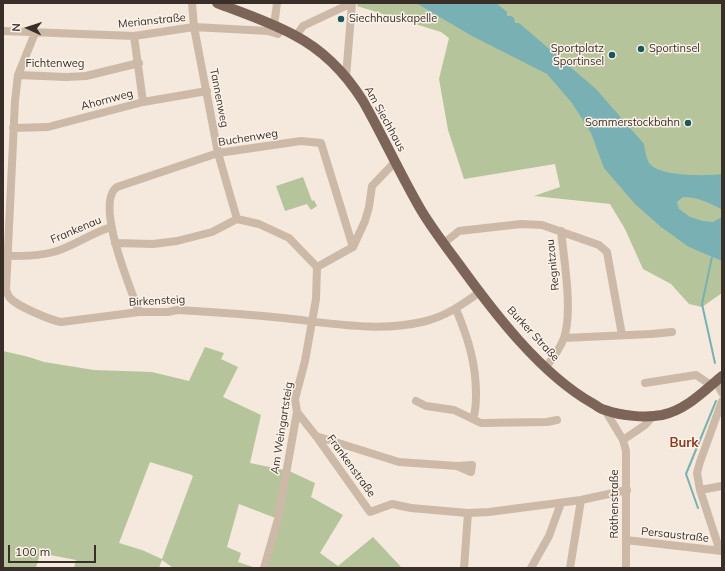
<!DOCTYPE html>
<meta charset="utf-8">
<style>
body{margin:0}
#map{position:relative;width:725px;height:571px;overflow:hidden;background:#f4e9dc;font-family:Mulish,sans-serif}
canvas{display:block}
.frame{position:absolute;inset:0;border:4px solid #392e28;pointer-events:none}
.north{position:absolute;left:8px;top:8px;width:40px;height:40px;-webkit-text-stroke:3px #fbf3e9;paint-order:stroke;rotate:273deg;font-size:11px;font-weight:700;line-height:16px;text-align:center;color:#392e28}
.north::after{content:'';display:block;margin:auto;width:14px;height:18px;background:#392e28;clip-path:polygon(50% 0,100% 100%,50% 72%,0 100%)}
.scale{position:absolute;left:8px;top:545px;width:88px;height:18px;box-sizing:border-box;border:2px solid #392e28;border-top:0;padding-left:5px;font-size:12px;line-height:14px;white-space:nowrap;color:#392e28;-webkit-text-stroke:3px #fbf3e9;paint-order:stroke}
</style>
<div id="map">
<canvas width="725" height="571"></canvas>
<div class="frame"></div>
<div class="north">N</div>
<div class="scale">100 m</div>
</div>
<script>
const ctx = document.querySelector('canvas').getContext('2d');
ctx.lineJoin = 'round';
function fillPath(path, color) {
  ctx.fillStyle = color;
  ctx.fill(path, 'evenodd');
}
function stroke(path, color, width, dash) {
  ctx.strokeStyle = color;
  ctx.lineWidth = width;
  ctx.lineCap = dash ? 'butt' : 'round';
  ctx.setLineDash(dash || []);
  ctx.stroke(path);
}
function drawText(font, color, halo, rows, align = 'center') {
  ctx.font = font + ' Mulish,sans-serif';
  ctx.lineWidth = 3;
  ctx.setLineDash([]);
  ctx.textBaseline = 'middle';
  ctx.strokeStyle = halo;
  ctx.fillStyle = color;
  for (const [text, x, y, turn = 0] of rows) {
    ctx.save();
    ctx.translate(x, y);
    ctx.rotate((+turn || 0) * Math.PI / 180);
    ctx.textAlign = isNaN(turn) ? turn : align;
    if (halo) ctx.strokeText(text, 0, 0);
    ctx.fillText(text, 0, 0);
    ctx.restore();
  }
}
const green = new Path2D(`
 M358 3H722V293L702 307 689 304 671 284 643 269 625 229 610 204 534 196 560 187 555 164 464 179 448 130 439 79 449 38 441 32 357 6Z
 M303 177 312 201 314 200 317 206 311 210 307 204 285 211 276 186Z
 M205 347 224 353 221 359 238 367 223 397 261 415 250 463 289 471 315 483 311 497 343 515 320 553 338 566 373 537 402 568H264L278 519 239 504 227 547 241 553 238 562 256 568H173L162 560 159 568H74L76 560 40 553 36 568H3V351L29 357 44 362 94 370 152 372 189 381ZM150 462 189 474 193 476 162 559 142 550 119 543Z`);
const water = new Path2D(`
 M416 3H496L507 12V16H511L514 18 515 23H519L596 89 644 144C645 151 646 157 649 163 659 177 706 176 722 174V261L689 247 661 227 635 204 604 168 591 133 572 103 547 74 472 36ZM683 197C697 197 708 202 721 209L722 217 713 222 703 221 690 217 679 209 677 202Z`);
const stream = new Path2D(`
 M712 257 702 304 715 363
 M698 508 686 474 716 401`);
const minor = new Path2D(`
 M192 3 194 27 218 153 237 219
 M274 26 277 3
 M3 31 134 36 194 27 268 31 278 34
 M35 33 18 75 15 101 6 290C7 292 8 296 10 298 17 306 50 320 61 322L139 312H168L177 310C213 312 248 314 283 318 331 323 379 333 426 321 446 316 463 304 480 292
 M134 36 143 102
 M296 36 303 26 352 3
 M18 75 66 77 86 76 139 63
 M346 77 352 3
 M13 128 48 127 143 102 207 91
 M115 243 153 244 177 241 212 232 237 219 259 224 289 238 317 267 353 247 365 221 369 207 372 186 395 162
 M444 243 459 231 521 224 542 225 599 245 607 252 622 335
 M8 256C25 256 41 256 57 251 75 245 92 233 111 227
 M456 309C468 338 476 363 476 394 476 403 476 411 473 419
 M139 312C131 289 94 203 117 187L218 153 301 141 321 143 353 247
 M564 338 651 334 672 332
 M546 367C553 358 560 349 564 338 573 311 564 260 561 231
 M716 381 722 393
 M645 383 696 375 711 385
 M416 401 426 406 454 410 481 423 547 422 557 420
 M605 410 623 440 626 451V568
 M297 412 316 436 370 512 392 504 411 508 468 513 489 512 581 500 627 490
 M316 436 399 462 457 466 472 465 471 472 457 466
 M623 440 645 425 653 416
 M700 490 722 486
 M626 540 722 551
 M720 551 700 490 697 473 700 462 722 401
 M264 568 278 519 297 412 295 399 305 361 316 299 317 267
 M464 568 468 513
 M531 568 549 536 561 503
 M570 568 581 500`);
const major = new Path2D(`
 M217 3C243 13 270 22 294 35 323 50 346 74 363 101 383 136 400 174 421 210 433 230 447 248 461 267 495 314 541 374 592 403 596 405 600 409 605 410 622 416 645 418 662 415 686 410 704 391 722 376`);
const markers = [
 [341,19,4,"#1b585d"],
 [641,49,4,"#1b585d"],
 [612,55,4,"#1b585d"],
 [688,123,4,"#1b585d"]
];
const poiNames = [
 ["Siechhauskapelle",349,19],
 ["Sportplatz",604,49,"right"],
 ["Sportinsel",604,62,"right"],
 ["Sportinsel",649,49],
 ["Sommerstockbahn",680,123,"right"]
];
const streetNames = [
 ["Merianstraße",152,21,-6],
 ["Fichtenweg",55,64],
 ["Tannenweg",219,98,79],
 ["Ahornweg",107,100,-15],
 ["Am Siechhaus",385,119,61],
 ["Buchenweg",248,138,-9],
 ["Frankenau",76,230,-23],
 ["Regnitzau",553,265,-96],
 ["Birkensteig",157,301,-3],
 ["Burker Straße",533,334,47],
 ["Am Weingartsteig",282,428,-81],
 ["Frankenstraße",351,466,54],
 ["Röthenstraße",615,504,-90],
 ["Persaustraße",675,535,6]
];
const quarterNames = [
 ["Burk",684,443]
];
fillPath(green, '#b6c49b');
fillPath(water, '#79b0b3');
stroke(stream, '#79b0b3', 2);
stroke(minor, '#cdb9a7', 8);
stroke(major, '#7c6558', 10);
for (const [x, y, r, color] of markers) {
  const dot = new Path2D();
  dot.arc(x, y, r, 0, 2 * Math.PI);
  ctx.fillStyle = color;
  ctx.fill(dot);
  stroke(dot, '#fbf3e9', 1.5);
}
drawText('11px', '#392e28', '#fbf3e9', poiNames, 'left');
drawText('11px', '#392e28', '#fbf3e9', streetNames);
drawText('bold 13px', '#8d381c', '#fbf3e9', quarterNames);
</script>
